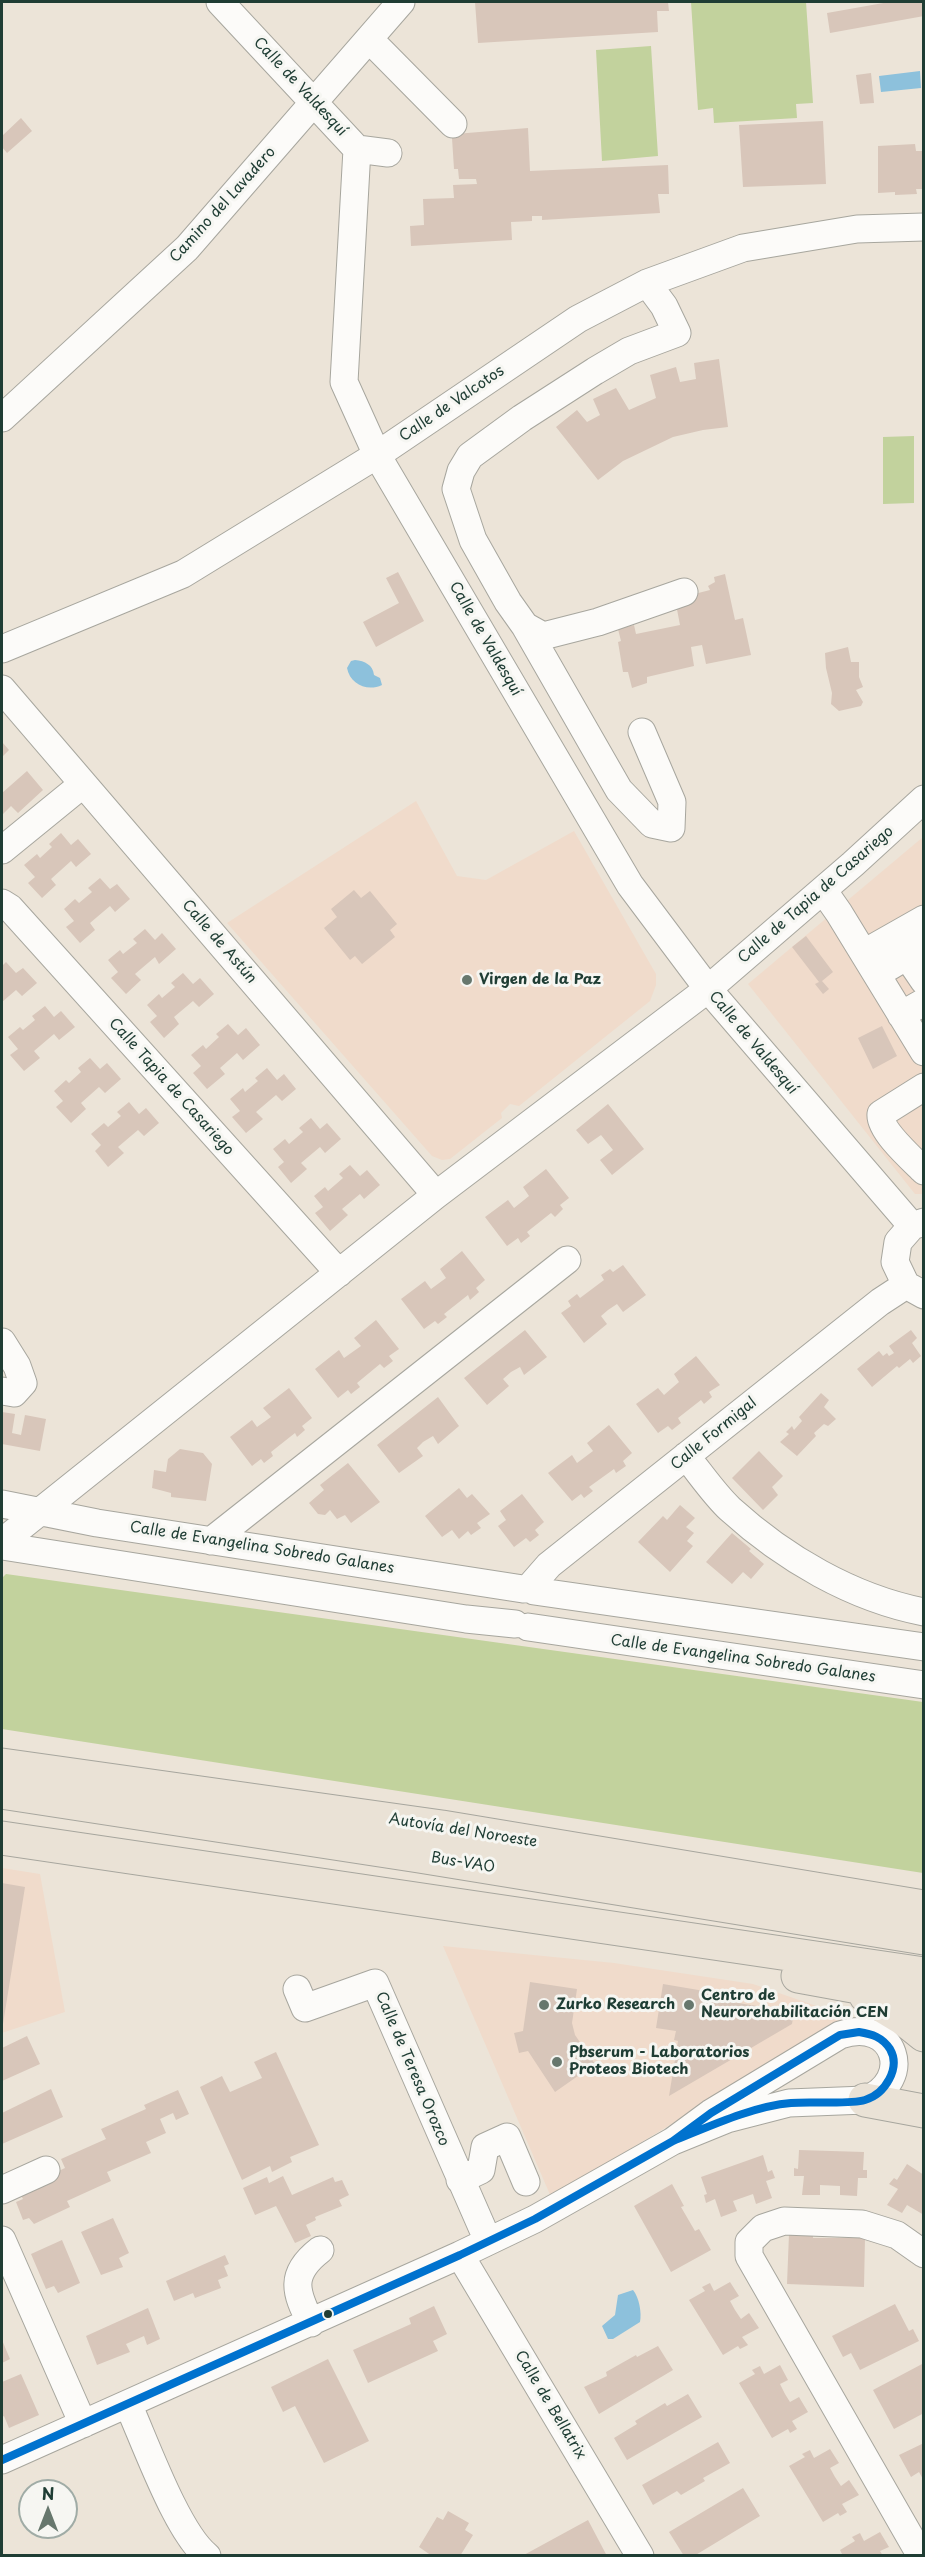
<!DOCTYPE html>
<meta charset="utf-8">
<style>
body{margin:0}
#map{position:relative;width:925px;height:2557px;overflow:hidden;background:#ece4d8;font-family:"Playpen Sans",sans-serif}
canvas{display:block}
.frame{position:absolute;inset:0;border:3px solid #1f3d34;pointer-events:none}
.north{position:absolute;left:18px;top:2479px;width:60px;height:60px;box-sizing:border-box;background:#f6f6f2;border:2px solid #a0aca6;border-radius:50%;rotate:0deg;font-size:16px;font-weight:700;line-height:24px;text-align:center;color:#1f3d34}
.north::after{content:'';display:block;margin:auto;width:21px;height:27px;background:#67776d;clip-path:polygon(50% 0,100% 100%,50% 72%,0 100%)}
</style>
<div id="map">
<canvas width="925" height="2557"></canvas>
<div class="frame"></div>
<div class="north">N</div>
</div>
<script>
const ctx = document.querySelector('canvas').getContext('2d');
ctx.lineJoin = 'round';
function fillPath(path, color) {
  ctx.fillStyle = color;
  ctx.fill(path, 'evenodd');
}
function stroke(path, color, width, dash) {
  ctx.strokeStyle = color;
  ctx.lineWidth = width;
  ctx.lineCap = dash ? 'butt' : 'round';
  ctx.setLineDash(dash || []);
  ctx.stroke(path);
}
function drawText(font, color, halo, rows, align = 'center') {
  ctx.font = font + ' "Playpen Sans",sans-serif';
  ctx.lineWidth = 6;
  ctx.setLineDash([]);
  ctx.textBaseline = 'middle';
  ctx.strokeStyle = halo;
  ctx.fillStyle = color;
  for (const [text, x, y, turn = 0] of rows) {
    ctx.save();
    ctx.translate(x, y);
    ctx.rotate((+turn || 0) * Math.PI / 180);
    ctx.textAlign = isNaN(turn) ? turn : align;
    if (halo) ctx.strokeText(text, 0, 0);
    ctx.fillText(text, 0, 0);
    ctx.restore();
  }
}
const built = new Path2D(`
 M416 801 457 876 486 880 574 831 656 974V985L650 1001 519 1106 510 1104 501 1113 502 1118 450 1159 442 1160 432 1156 227 923Z
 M923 837V1194H915L748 984Z
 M2 1868 40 1874 65 2012 2 2033Z
 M443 1946 614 1963 753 1984 848 2017 551 2197Z`);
const green = new Path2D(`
 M691 2H806L813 103 796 104 797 118 714 123 713 108 698 110Z
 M651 46 658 156 602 161 596 50Z
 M914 436V503L883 504V437Z
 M6 1574 923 1702V1873L2 1729V1578Z`);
const water = new Path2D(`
 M920 71 921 88 881 92 879 76Z
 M355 660C365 661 373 665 374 675L380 678 382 685C367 692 350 684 347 668L351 661Z
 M633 2290C639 2297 642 2313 640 2322L613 2339H608L602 2326 615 2315 618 2295Z`);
const building = new Path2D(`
 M475 2H668L669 11H657L658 32 478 43Z
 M889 2H924V16L830 33 827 13Z
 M871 73 874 103 860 104 856 75Z
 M21 118 32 131 7 153 2 147V136Z
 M823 121 826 184 743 187 739 125Z
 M528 128 530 171 668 165 669 194H658L660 213 542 220V216H532V221L511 222 512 240 411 246 410 226 424 225 423 199 454 198 453 185 477 184 476 179H459L458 169H454L452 138H456L455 134Z
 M915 144 916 151H924V189H916L917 194 895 195V192L878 193V146Z
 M719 359 728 427 703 430 673 437 623 461 598 480 556 427 577 410 587 422 600 415 593 399 616 388 629 410 656 398 650 375 676 367 680 382 696 379 694 363Z
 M398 572 424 621 376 647 363 622 399 603 386 578Z
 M725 574 735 620 743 618 751 655 706 664 702 645 691 647 694 666 647 677V683L632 688 628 672H623L618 642 621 641 618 629 634 625 636 634 680 625 675 599 710 590 708 586 715 582 714 577Z
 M848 647 851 662H859V677L863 687 856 690 863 702 861 706 839 711 831 704 832 693 826 668 825 653Z
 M2 742 9 750 2 757Z
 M27 771 43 790 18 813 11 806 2 815V793Z
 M61 833 71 845 78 839 91 854 76 867 71 861 51 879 56 885 42 898 28 883 35 877 24 865 37 854 40 858 52 847 49 844Z
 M100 878 110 889 117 884 130 899 115 912 110 906 90 923 95 930 80 943 66 927 74 921 64 909 75 899 79 903 92 892 88 888Z
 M354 890 361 898 370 891 397 924 390 930 395 937 362 964 355 956 350 960 324 928 337 917 331 909Z
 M145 929 155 940 162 933 176 949 159 964 155 957 135 974 141 980 126 994 111 978 118 972 108 960 120 950 123 954 137 943 133 939Z
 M806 936 833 972 822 981 829 989 823 994 815 984 819 982 792 947Z
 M6 962 16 973 23 968 37 983 22 996 16 990 2 1002V966Z
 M183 973 193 984 200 978 214 994 199 1007 193 1001 174 1017 179 1024 164 1038 150 1022 157 1016 147 1005 159 994 162 998 175 987 171 983Z
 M45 1006 54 1017 61 1011 75 1027 59 1040 54 1034 34 1051 40 1058 24 1071 10 1055 18 1049 8 1037 20 1027 23 1030 35 1020 32 1016Z
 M228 1024 238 1035 246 1028 260 1045 243 1060 237 1053 220 1068 225 1074 207 1089 193 1073 201 1066 191 1055 203 1045 206 1049 219 1037 216 1034Z
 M882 1026 897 1056 873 1069 858 1038Z
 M90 1058 100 1069 107 1063 121 1079 105 1093 99 1087 81 1103 86 1109 71 1123 56 1107 63 1101 54 1091 66 1080 69 1083 81 1072 78 1068Z
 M267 1068 277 1080 284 1074 296 1089 282 1101 276 1095 256 1112 263 1119 246 1133 232 1117 240 1111 230 1099 243 1088 245 1092 258 1081 255 1078Z
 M129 1102 139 1114 146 1108 159 1123 144 1136 138 1130 118 1147 124 1153 108 1167 95 1151 101 1145 91 1134 104 1123 108 1127 121 1116 117 1112Z
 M608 1104 644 1149 612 1175 600 1160 613 1150 601 1135 588 1144 576 1130Z
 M311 1118 320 1129 327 1123 341 1139 325 1153 320 1147 301 1163 307 1169 291 1183 278 1167 284 1162 273 1149 285 1139 289 1144 303 1132 299 1128Z
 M350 1165 360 1176 367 1170 380 1185 364 1199 360 1194 342 1209 348 1215 330 1231 315 1213 323 1207 314 1196 325 1187 328 1191 343 1178 339 1174Z
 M546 1169 569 1198 560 1205 563 1209 555 1217 551 1213 527 1232 530 1236 521 1243 518 1238 507 1246 485 1217 508 1200 514 1208 529 1196 523 1187Z
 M462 1251 485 1280 476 1288 479 1292 470 1300 468 1295 444 1314 447 1317 438 1324 435 1321 424 1329 401 1299 425 1281 431 1289 446 1278 440 1269Z
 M623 1265 646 1295 623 1312 617 1304 608 1310 601 1316 607 1324 584 1343 561 1313 571 1306 568 1301 577 1294 580 1298 604 1280 601 1275 610 1269 613 1272Z
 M376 1320 399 1349 389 1356 393 1361 384 1368 380 1364 357 1383 360 1387 351 1394 348 1390 338 1398 315 1369 339 1350 344 1358 361 1346 354 1338Z
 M525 1330 547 1357 524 1375 520 1367 511 1372 503 1379 509 1386 487 1405 464 1378Z
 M911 1330 917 1338 912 1343 921 1356 913 1363 910 1359 899 1368 897 1366 872 1387 857 1369 879 1351 883 1356 887 1353 889 1356 894 1353 889 1346Z
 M696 1356 720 1385 709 1392 712 1397 704 1404 701 1400 678 1418 681 1423 672 1430 668 1426 658 1433 636 1404 658 1388 664 1395 672 1388 679 1382 674 1374Z
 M289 1388 312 1418 302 1426 305 1430 297 1437 295 1433 271 1452 273 1456 264 1463 261 1459 252 1466 230 1437 252 1420 257 1427 271 1417 263 1408Z
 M821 1393 829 1400 824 1407 836 1419 828 1426 824 1424 814 1433 816 1436 797 1456 780 1442 789 1434 786 1432 792 1426 794 1430 802 1421 799 1417Z
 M438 1397 459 1426 438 1444 433 1436 423 1442 417 1448 423 1456 399 1473 377 1445Z
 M2 1412 15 1414 12 1433 21 1435 25 1415 46 1419 40 1451 2 1444Z
 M609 1425 632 1453 623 1461 626 1466 616 1473 614 1469 589 1487 593 1491 584 1498 581 1494 572 1501 548 1473 572 1455 577 1463 593 1451 587 1443Z
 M180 1449 203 1453 212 1464 206 1501 171 1497V1493L152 1488 154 1470 166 1472 168 1459Z
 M759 1451 783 1476 772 1487 778 1495 763 1510 732 1478Z
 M348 1463 380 1502 351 1523 345 1515 337 1519 330 1510 325 1515 318 1514 309 1503 324 1490 320 1485Z
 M459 1488 467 1498 472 1494 490 1514 477 1523 481 1528 471 1535 468 1531 459 1539 452 1530 442 1537 425 1516Z
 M522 1494 544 1522 535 1530 539 1535 530 1542 526 1538 514 1547 498 1526 506 1520 500 1511Z
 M680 1505 695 1518 686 1527 694 1533 687 1541 693 1546 670 1572 638 1542 663 1516 667 1520Z
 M732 1533 751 1549 749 1551 764 1564 751 1579 743 1572 732 1584 706 1562Z
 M2 1883 25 1887 3 2024H2Z
 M530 1982 577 1989 572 2023 575 2035 595 2064 555 2092 528 2051 519 2053 514 2033 523 2031Z
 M663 1984 734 1996 732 2002 794 2012 792 2024 669 2096 678 2041 674 2040 676 2031 656 2028Z
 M27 2036 40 2064 2 2081V2048Z
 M276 2052 319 2145 290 2157 292 2162 272 2172 270 2166 242 2180 200 2087 222 2076 230 2092 262 2078 254 2062Z
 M51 2089 63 2117 2 2144V2113Z
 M178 2090 189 2114 176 2120 173 2113 160 2119 166 2133 146 2142 151 2153 107 2172 111 2181 67 2201 70 2207 34 2224 29 2218 23 2220 16 2202 23 2199 18 2190 65 2168 61 2159 106 2139 101 2129 146 2109 144 2105Z
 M799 2150 864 2152 863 2170H867V2178H858L857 2196 840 2195V2186L820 2185V2195H802L804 2176H794V2168L798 2169Z
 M763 2155 768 2172 772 2170 775 2178 766 2181 772 2198 756 2204 753 2194 733 2201 737 2211 721 2217 715 2199 706 2203 704 2195 707 2194 701 2177Z
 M907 2164 924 2175V2215L907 2205 902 2213 887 2205 898 2189 889 2184 894 2178 897 2180Z
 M283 2176 292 2195 333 2177 335 2182 342 2180 349 2195 339 2200 342 2206 315 2217 316 2220 306 2225 311 2236 295 2243 276 2206 255 2215 243 2188 267 2177 269 2183Z
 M672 2184 684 2206 681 2207 695 2231 699 2229 711 2250 671 2272 634 2206Z
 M113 2218 129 2253 119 2258 123 2267 101 2275 81 2232Z
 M789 2234 813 2235V2238H865L864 2287 787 2284Z
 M62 2240 80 2283 58 2293 54 2286 46 2289 31 2254Z
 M225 2255 229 2264 224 2266 228 2276 218 2280 221 2288 195 2298 193 2293 174 2301 166 2281Z
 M730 2282 739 2296 730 2301 735 2310 741 2319 749 2313 759 2328 742 2337 748 2345 740 2349 738 2346 723 2355 689 2300 705 2291 702 2287 710 2283 714 2291Z
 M895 2304 909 2331 913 2329 919 2341 860 2370 851 2353 843 2357 832 2336Z
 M434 2306 447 2334 433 2341 438 2351 368 2383 353 2350 411 2324 409 2318Z
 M148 2308 160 2339 147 2345 144 2336 126 2344 130 2352 97 2365 86 2336Z
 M2 2340 10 2359 2 2363Z
 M658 2346 673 2370 599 2414 584 2387 607 2376 606 2372 636 2355 637 2357Z
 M328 2359 369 2441 324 2463 295 2406 283 2412 271 2387Z
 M924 2363V2413L894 2429 873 2390Z
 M780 2365 788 2380 780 2384 785 2394 790 2402 799 2397 808 2412 792 2421 797 2429 790 2433 788 2429 772 2438 739 2383 755 2374 752 2370 760 2366 764 2374Z
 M21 2374 39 2415 9 2428 4 2416 2 2417V2382Z
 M688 2394 702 2417 627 2460 614 2438 637 2424 635 2421 665 2403 667 2406Z
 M718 2442 730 2463 703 2478 705 2481 681 2495 677 2491 653 2505 642 2485Z
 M924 2443V2481L919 2472 911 2477 899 2455Z
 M830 2449 839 2463 830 2468 835 2477 841 2486 849 2480 859 2495 842 2504 847 2512 840 2516 838 2513 823 2522 789 2466 805 2457 802 2454 810 2450 814 2458Z
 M743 2488 760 2516 694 2556H684L669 2532Z
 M448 2511 469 2523 465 2530 473 2535 460 2556H432L419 2547 437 2517 443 2520Z
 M588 2520 607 2556H522Z
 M880 2532 889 2547 880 2551 883 2556H843L840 2550 855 2541 852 2537 860 2533 864 2541Z`);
const minor = new Path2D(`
 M220 2 357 149 344 382 377 455 630 885 708 989 912 1226
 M369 39 453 124
 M357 149 388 153
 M647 283 664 306 677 333 629 351 595 371 522 418 470 456 461 471 456 489 473 540 508 602 525 626 543 636 598 622 684 592
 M2 418 187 248 401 2
 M525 626 619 790 652 824 671 828 672 802 642 732
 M2 649 183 574 377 455 578 319 647 283 743 248 857 229 924 227
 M2 689 436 1195
 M2 850 83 784
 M823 890 839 913 924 1052
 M2 903 10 908 339 1273
 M864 953 924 919
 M907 956 924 981
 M877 974 924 946
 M901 1015 924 1002
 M924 1087 881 1114C879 1130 912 1159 924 1171
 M924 1222 912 1226 898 1242 895 1262 906 1285 924 1295
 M2 1342 17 1366 23 1383 14 1393 2 1391
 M686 1456C700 1473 714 1494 730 1509 784 1558 852 1598 924 1612
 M2 1504 97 1523 523 1589
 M211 1541 567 1260
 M2 1542 436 1195 708 989 853 864 924 799
 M2 1546 466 1619 515 1624
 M528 1589 549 1565 880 1302 906 1285
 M534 1591 924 1647
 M528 1627 924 1685
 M297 1989 305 2008 375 1983 488 2241
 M460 2180 481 2170 485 2147 507 2137 526 2182
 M2 2190 46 2170
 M2 2240 83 2424
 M460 2255 640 2556
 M311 2323C295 2292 289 2274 320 2250
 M128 2404C145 2442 177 2532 207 2556
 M2 2460 460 2255 535 2219 673 2141 727 2119 789 2103 865 2100C915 2081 896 2016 840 2035L711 2113 673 2141
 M921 2556 749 2256V2242L763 2228 784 2221 862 2224 897 2235 924 2254`);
const highway = new Path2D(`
 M2 1765 442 1827 924 1907
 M2 1792 419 1856 924 1938
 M2 1838 924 1974
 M798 1976 924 1999
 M866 1996 904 2019 924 2035
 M865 2100 924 2111`);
const bus1 = new Path2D(`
 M859 2032C872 2034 882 2037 890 2049 901 2068 885 2094 865 2100 849 2105 811 2101 791 2103 753 2106 708 2127 673 2141L711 2113 840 2035Z
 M2 2460 460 2255 535 2219 673 2141`);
const markers = [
 [467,980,6,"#67776d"],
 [544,2005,6,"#67776d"],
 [689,2005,6,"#67776d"],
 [557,2062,6,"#67776d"],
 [328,2314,5,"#1f3d34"]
];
const streetNames = [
 ["Calle de Valdesquí",300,87,47],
 ["Camino del Lavadero",223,205,-48],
 ["Calle de Valcotos",452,404,-34],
 ["Calle de Valdesquí",485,639,60],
 ["Calle de Tapia de Casariego",816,895,-41],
 ["Calle de Astún",219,942,49],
 ["Calle de Valdesquí",753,1043,50],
 ["Calle Tapia de Casariego",171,1087,48],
 ["Calle Formigal",714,1434,-39],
 ["Calle de Evangelina Sobredo Galanes",262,1548,9],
 ["Calle de Evangelina Sobredo Galanes",743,1659,8],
 ["Autovía del Noroeste",463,1831,9],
 ["Bus-VAO",463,1863,9],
 ["Calle de Teresa Orozco",412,2069,67],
 ["Calle de Bellatrix",550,2405,59]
];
const poiNames = [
 ["Virgen de la Paz",479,980],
 ["Centro de",701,1996],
 ["Neurorehabilitación CEN",701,2013],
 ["Zurko Research",556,2005],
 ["Pbserum - Laboratorios",569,2053],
 ["Proteos Biotech",569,2070]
];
fillPath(built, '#f0dbcb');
fillPath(green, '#c2d29d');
fillPath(water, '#8dc1dc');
fillPath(building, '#d8c6ba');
stroke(minor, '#a7a69e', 29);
stroke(highway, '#a7a69e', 35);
stroke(minor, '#fcfbf9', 27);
stroke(highway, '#eae2d6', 33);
stroke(bus1, '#0072ce', 8);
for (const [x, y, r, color] of markers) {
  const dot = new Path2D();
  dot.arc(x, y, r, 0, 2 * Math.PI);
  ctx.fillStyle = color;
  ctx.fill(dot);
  stroke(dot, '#f6f6f2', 2);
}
drawText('15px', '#1f3d34', '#f6f6f2', streetNames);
drawText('bold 15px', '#1f3d34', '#f6f6f2', poiNames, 'left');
</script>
